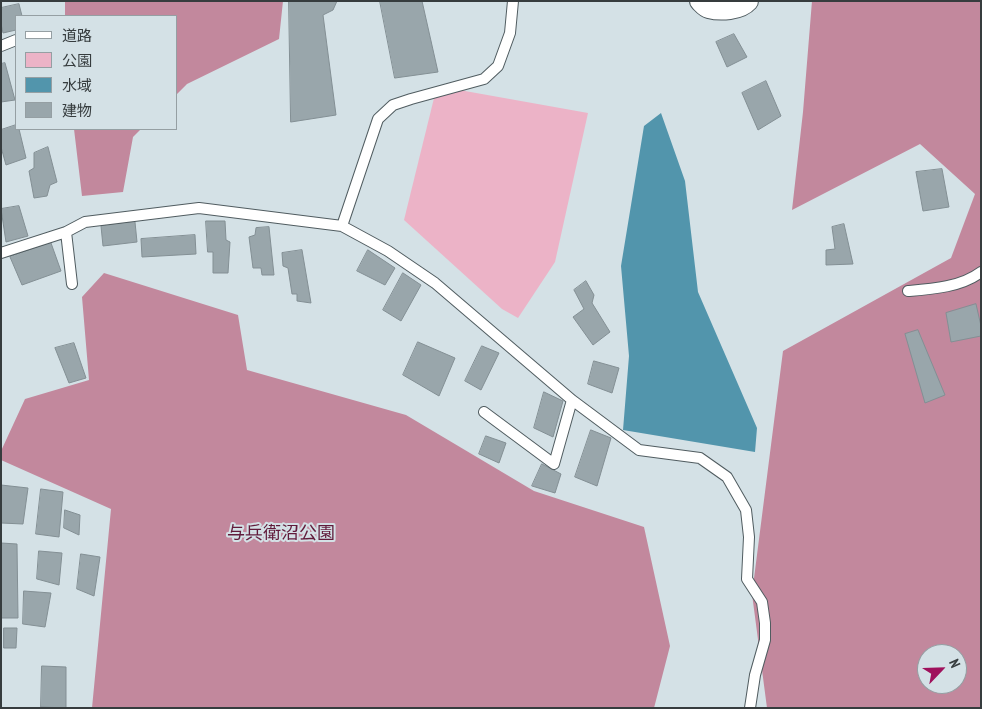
<!DOCTYPE html>
<meta charset="utf-8">
<style>
body{margin:0}
#map{position:relative;width:982px;height:709px;overflow:hidden;background:#d4e1e6;font-family:"PT Sans Narrow","Noto Sans JP",sans-serif}
canvas{display:block}
.frame{position:absolute;inset:0;border:2px solid #363c3e;pointer-events:none}
.legend{position:absolute;left:15px;top:15px;width:162px;height:115px;box-sizing:border-box;background:#d4e1e6;border:1px solid #959fa3;margin:0;padding:6px 9px;list-style:none;font-size:15px;color:#363c3e}
.legend li{display:flex;align-items:center;gap:10px;height:25px}
.legend b{width:25px;border:1px solid #959fa3}
.north{position:absolute;left:917px;top:644px;width:50px;height:50px;box-sizing:border-box;background:#d4e1e6;border:1px solid #959fa3;border-radius:50%;rotate:66deg;font-size:14px;font-weight:700;line-height:20px;text-align:center;color:#363c3e}
.north::after{content:'';display:block;margin:auto;width:18px;height:22px;background:#9f115c;clip-path:polygon(50% 0,100% 100%,50% 72%,0 100%)}
</style>
<div id="map">
<canvas width="982" height="709"></canvas>
<div class="frame"></div>
<ul class="legend">
<li><b style="height:6px;background:#fff"></b>道路</li>
<li><b style="height:14px;background:#ecb3c7"></b>公園</li>
<li><b style="height:14px;background:#5295ac"></b>水域</li>
<li><b style="height:14px;background:#99a6ab"></b>建物</li>
</ul>
<div class="north">N</div>
</div>
<script>
const ctx = document.querySelector('canvas').getContext('2d');
ctx.lineJoin = 'round';
function fillPath(path, color) {
  ctx.fillStyle = color;
  ctx.fill(path, 'evenodd');
}
function stroke(path, color, width, dash) {
  ctx.strokeStyle = color;
  ctx.lineWidth = width;
  ctx.lineCap = dash ? 'butt' : 'round';
  ctx.setLineDash(dash || []);
  ctx.stroke(path);
}
function drawText(font, color, halo, rows, align = 'center') {
  ctx.font = font + ' "PT Sans Narrow","Noto Sans JP",sans-serif';
  ctx.lineWidth = 4;
  ctx.setLineDash([]);
  ctx.textBaseline = 'middle';
  ctx.strokeStyle = halo;
  ctx.fillStyle = color;
  for (const [text, x, y, turn = 0] of rows) {
    ctx.save();
    ctx.translate(x, y);
    ctx.rotate((+turn || 0) * Math.PI / 180);
    ctx.textAlign = isNaN(turn) ? turn : align;
    if (halo) ctx.strokeText(text, 0, 0);
    ctx.fillText(text, 0, 0);
    ctx.restore();
  }
}
const green = new Path2D(`
 M437 86 588 113 555 262 518 318 502 309 404 220Z`);
const forest = new Path2D(`
 M65 1H283L279 39 187 84 176 95V16H65Z
 M812 1H981V708H767L752 594 783 351 951 258 975 194 920 144 792 210 803 112ZM927 654H957V684H927Z
 M74 129H141L133 137 123 192 82 196Z
 M104 273 238 315 247 370 406 415 534 491 644 527 670 646 654 708H92L111 509 1 460V451L25 399 89 380 82 297Z`);
const water = new Path2D(`
 M661 113 685 181 698 292 757 428 755 452 623 430 629 356 621 266 644 126Z`);
const building = new Path2D(`
 M289 1H337L333 10 323 15 336 115 291 122Z
 M380 1H422L438 72 395 78Z
 M19 4 22 16H16V30L3 33 1 24V8Z
 M734 34 747 57 727 67 716 42Z
 M5 63 15 100 1 102V64Z
 M766 81 781 116 758 130 742 93Z
 M16 125V129H19L26 158 6 165 1 147V130Z
 M48 147 57 182 50 185 47 196 34 198 29 171 34 168V153Z
 M942 169 949 207 923 211 916 172Z
 M19 206 28 236 6 242 1 209Z
 M206 221H225L226 240 230 242 228 273H213V252H208Z
 M135 222 137 242 103 246 101 226Z
 M844 224 853 264 826 265V250L835 249 832 227Z
 M269 227 274 275H262L261 268H253L249 237 255 235 256 228Z
 M195 235 196 254 142 257 141 239Z
 M51 243 61 271 22 285 10 257Z
 M302 250 311 303 297 301V294H292L288 268 283 266 282 253Z
 M368 250 395 268 385 285 357 271Z
 M403 273 421 285 401 321 383 310Z
 M586 281 594 295 592 303 610 332 593 345 573 317 584 309 574 290Z
 M976 304 981 326V336L951 342 946 313Z
 M918 330 945 395 925 403 905 334Z
 M418 342 455 358 439 396 403 375Z
 M74 343 86 378 69 383 55 348Z
 M482 346 499 353 481 390 465 381Z
 M594 361 619 368 612 393 588 384Z
 M544 392 563 401 553 437 534 428Z
 M591 430 611 438 597 486 575 477Z
 M486 436 506 443 499 463 479 454Z
 M542 464 561 474 555 493 532 486Z
 M1 485 28 488 23 524 1 523Z
 M41 489 63 492 59 537 36 534Z
 M65 510 80 515 79 535 64 528Z
 M1 543 17 544 18 618H1Z
 M39 551 62 553 59 585 37 579Z
 M81 554 100 557 94 596 77 589Z
 M24 591 51 593 45 627 23 624Z
 M4 628H17L16 648H4Z
 M42 666 66 667V708L41 707Z`);
const service = new Path2D(`
 M513 1 510 33 498 66 484 79 411 99 393 105 378 119 342 226 388 251 435 283 572 400 639 450 700 458 727 477 746 510 749 537 747 579 762 602 765 623V640L755 675 750 708
 M1 46 16 40
 M66 232 72 284
 M1 253 66 232 85 222 199 208 342 226
 M908 291C933 289 961 287 981 272
 M484 412 554 464 572 400`);
const minor = new Path2D(`
 M700 1C703 4 705 7 709 8 720 11 740 10 748 1`);
const parkNames = [
 ["与兵衛沼公園",281,534]
];
fillPath(green, '#ecb3c7');
fillPath(forest, '#c2889d');
fillPath(water, '#5295ac');
fillPath(building, '#99a6ab');
stroke(building, '#838f94', 1);
stroke(service, '#505c60', 12);
stroke(minor, '#505c60', 22);
stroke(service, '#fff', 10);
stroke(minor, '#fff', 20);
drawText('18px', '#611b3b', '#d4e1e6', parkNames);
</script>
